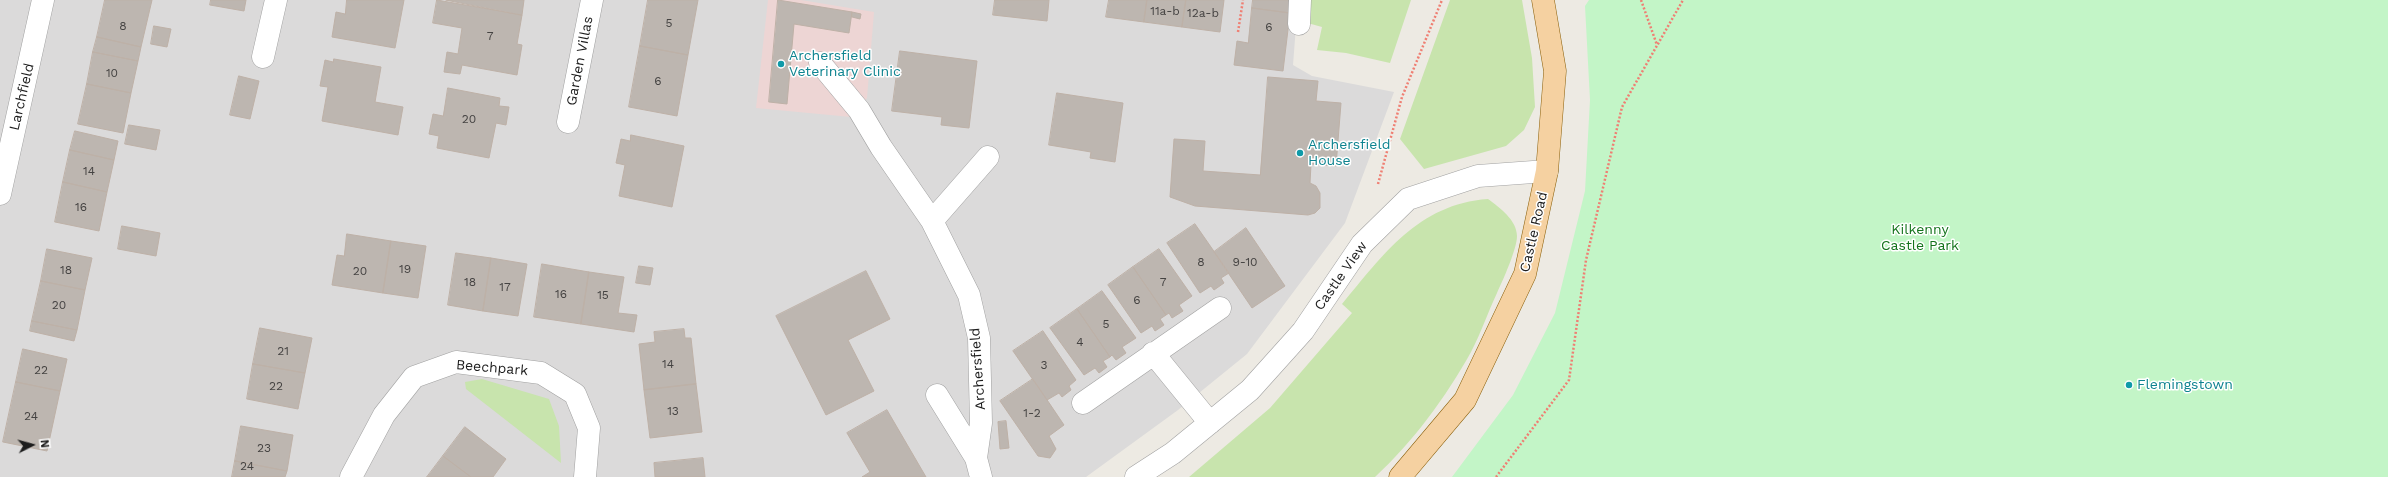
<!DOCTYPE html>
<style>
body{margin:0}
#map{position:relative;width:2388px;height:477px;overflow:hidden;background:#edeae3;font-family:"Work Sans",sans-serif}
canvas{display:block}
.north{position:absolute;left:12px;top:425px;width:40px;height:40px;-webkit-text-stroke:3px #fff;paint-order:stroke;rotate:84deg;font-size:11px;font-weight:700;line-height:16px;text-align:center;color:#1d1d1d}
.north::after{content:'';display:block;margin:auto;width:14px;height:18px;background:#1d1d1d;clip-path:polygon(50% 0,100% 100%,50% 72%,0 100%)}
</style>
<div id="map">
<canvas width="2388" height="477"></canvas>
<div class="north">N</div>
</div>
<script>
const ctx = document.querySelector('canvas').getContext('2d');
ctx.lineJoin = 'round';
function fillPath(path, color) {
  ctx.fillStyle = color;
  ctx.fill(path, 'evenodd');
}
function stroke(path, color, width, dash) {
  ctx.strokeStyle = color;
  ctx.lineWidth = width;
  ctx.lineCap = dash ? 'butt' : 'round';
  ctx.setLineDash(dash || []);
  ctx.stroke(path);
}
function drawText(font, color, halo, rows, align = 'center') {
  ctx.font = font + ' "Work Sans",sans-serif';
  ctx.lineWidth = 3;
  ctx.setLineDash([]);
  ctx.textBaseline = 'middle';
  ctx.strokeStyle = halo;
  ctx.fillStyle = color;
  for (const [text, x, y, turn = 0] of rows) {
    ctx.save();
    ctx.translate(x, y);
    ctx.rotate((+turn || 0) * Math.PI / 180);
    ctx.textAlign = isNaN(turn) ? turn : align;
    if (halo) ctx.strokeText(text, 0, 0);
    ctx.fillText(text, 0, 0);
    ctx.restore();
  }
}
const residential = new Path2D(`
 M0 0H1298L1293 65 1312 76 1394 92 1345 223 1247 354 1178 410 1086 477H0Z`);
const commercial = new Path2D(`
 M768 0H801L874 12 867 98 851 117 756 108Z`);
const grass = new Path2D(`
 M1307 0H1411L1390 63 1346 53 1317 50 1322 27 1304 22Z
 M1450 0H1522L1532 58 1535 107 1524 130 1506 146 1424 169 1400 139Z
 M1488 199C1499 207 1517 220 1517 236 1517 249 1503 280 1497 293 1488 312 1481 333 1471 352 1446 397 1413 442 1375 477H1189L1270 408 1352 313 1342 304C1383 255 1418 204 1488 199Z
 M482 379 549 399 559 426 561 463 466 389 465 382Z`);
const park = new Path2D(`
 M1589 0H2388V477H1452L1513 395 1555 313 1585 191 1590 100 1585 6Z`);
const building = new Path2D(`
 M105 0H152L141 47 97 37Z
 M211 0H246L244 11 210 5Z
 M347 0H404L395 48 332 37 336 12 345 14Z
 M437 0 522 15 517 44 522 45 517 75 462 65 460 74 444 72 447 52 458 54 462 28 433 23Z
 M446 0H524L522 15Z
 M648 0H698L688 55 640 46Z
 M778 0 852 12 849 33 794 24 787 104 769 102Z
 M995 0H1049L1047 21 993 15Z
 M1109 0H1147L1144 22 1106 17Z
 M1147 0H1186L1182 27 1144 22Z
 M1186 0H1224L1220 32 1182 27Z
 M1253 0H1292L1290 13 1252 8Z
 M1252 8 1290 13 1283 71 1234 65 1237 41 1248 43Z
 M852 12 861 14 860 19 852 17Z
 M154 26 171 29 167 47 151 44Z
 M97 37 141 47 138 61 93 52Z
 M640 46 688 55 677 116 629 107Z
 M900 51 977 61 969 128 941 125 942 117 892 111Z
 M93 52 138 61 131 93 87 84Z
 M334 59 381 67 375 102 403 107 398 135 322 121 328 87 320 86 325 60 333 62Z
 M239 76 259 81 250 119 230 115Z
 M1268 77 1318 81 1316 101 1341 103 1336 166 1311 164 1310 183 1316 186 1320 193V208L1315 213 1308 215 1195 206 1170 197 1174 139 1205 141 1203 171 1260 175Z
 M87 84 131 93 123 133 78 124Z
 M448 88 500 98 499 106 509 107 506 125 496 123 489 158 437 148 439 136 429 134 433 114 443 116Z
 M1057 93 1123 103 1115 162 1090 158 1091 152 1049 145Z
 M129 125 160 130 156 150 125 144Z
 M75 131 118 141 114 160 70 150Z
 M631 135 684 146 672 207 619 196 625 165 616 163 621 139 630 141Z
 M70 150 114 160 107 192 63 182Z
 M63 182 107 192 99 231 55 222Z
 M1195 224 1229 273 1221 278 1224 283 1214 290 1211 286 1200 293 1167 243Z
 M122 226 160 233 156 256 118 249Z
 M1246 228 1285 286 1252 308 1214 252Z
 M347 234 391 241 383 293 332 285 337 255 344 256Z
 M391 241 426 246 418 298 383 293Z
 M47 249 92 258 85 290 41 281Z
 M1159 249 1192 296 1179 305 1183 311 1172 318 1169 313 1166 315 1133 267Z
 M456 253 491 258 483 311 448 305Z
 M491 258 527 264 518 316 483 311Z
 M542 264 589 272 581 324 534 317Z
 M639 266 653 268 650 285 636 283Z
 M1133 267 1166 315 1160 319 1164 325 1155 331 1152 326 1141 333 1108 285Z
 M866 271 890 319 848 340 874 391 826 415 776 316Z
 M589 272 624 277 618 313 637 315 634 332 581 324Z
 M41 281 85 290 77 330 32 321Z
 M1102 291 1136 338 1122 347 1126 353 1116 360 1112 355 1110 357 1077 309Z
 M1077 309 1110 357 1103 361 1107 367 1099 373 1095 368 1084 375 1050 328Z
 M32 321 77 330 74 341 30 331Z
 M260 328 312 338 305 373 253 364Z
 M684 329 685 338H691L696 384 644 390 639 344 655 342 654 332Z
 M1043 331 1076 380 1069 386 1071 390 1062 397 1059 393 1047 400 1013 351Z
 M23 349 67 359 60 391 16 382Z
 M253 364 305 373 298 409 247 399Z
 M1033 379 1064 425 1049 436 1056 449 1050 458 1038 456 1000 401Z
 M16 382 60 391 47 451 3 442Z
 M696 384 702 432 650 438 644 390Z
 M887 410 926 477H862L870 472 847 433Z
 M1006 421 1009 448 1000 449 998 422Z
 M241 426 293 435 287 471 235 461Z
 M465 427 506 459 493 477H471L443 456Z
 M443 456 471 477H427Z
 M703 458 705 477H655L654 463Z
 M235 461 287 471 285 477H232Z`);
const path = new Path2D(`
 M1641 0 1657 45
 M1238 32 1243 0
 M1378 184 1402 97 1442 0
 M1496 477 1569 380 1586 260 1622 107 1683 0`);
const minor = new Path2D(`
 M1299 24 1300 0
 M263 57 276 0
 M820 63 859 110 881 147 932 221 969 295 979 338 981 423 976 458 981 477
 M568 122 592 0
 M0 194 43 0
 M932 221 988 157
 M1153 353 1210 423
 M937 395 976 458
 M1083 403 1220 308
 M351 477 384 415 414 377 456 362 541 373 575 394 589 428 585 477
 M1136 477 1173 453 1250 390 1303 331 1362 244 1408 199 1478 176 1547 171`);
const major = new Path2D(`
 M1400 477 1465 400 1525 274 1547 171 1555 71 1543 0`);
const markers = [
 [781,64,4,"#0f9aa8"],
 [1300,153,4,"#0f9aa8"],
 [2129,385,4,"#0f9aa8"]
];
const numberNames = [
 ["11a-b",1165,11],
 ["12a-b",1203,13],
 ["5",669,23],
 ["8",123,26],
 ["6",1269,27],
 ["7",490,36],
 ["10",112,73],
 ["6",658,81],
 ["20",469,119],
 ["14",89,171],
 ["16",81,207],
 ["8",1201,262],
 ["9-10",1245,262],
 ["19",405,269],
 ["18",66,270],
 ["20",360,271],
 ["18",470,282],
 ["7",1163,282],
 ["17",505,287],
 ["16",561,294],
 ["15",603,295],
 ["6",1137,300],
 ["20",59,305],
 ["5",1106,324],
 ["4",1080,342],
 ["21",283,351],
 ["14",668,364],
 ["3",1044,365],
 ["22",41,370],
 ["22",276,386],
 ["13",673,411],
 ["1-2",1032,413],
 ["24",31,416],
 ["23",264,448],
 ["24",247,466]
];
const cultureNames = [
 ["Archersfield",789,56],
 ["Veterinary Clinic",789,72],
 ["Archersfield",1308,145],
 ["House",1308,161],
 ["Flemingstown",2137,385]
];
const streetNames = [
 ["Garden Villas",580,61,-79],
 ["Larchfield",22,97,-77],
 ["Castle Road",1534,232,-77],
 ["Castle View",1341,276,-55],
 ["Beechpark",492,368,5],
 ["Archersfield",978,369,-94]
];
const parkNames = [
 ["Kilkenny",1920,230],
 ["Castle Park",1920,246]
];
fillPath(residential, '#dbdada');
fillPath(commercial, '#edd5d4');
fillPath(grass, '#c8e4ad');
fillPath(park, '#c3f5c7');
fillPath(building, '#bdb6b0');
stroke(building, '#beb1a7', 1);
stroke(minor, '#a1a1a1', 23);
stroke(major, '#8b600b', 23);
stroke(path, '#ef7f73', 2.5, [2, 2]);
stroke(minor, '#fff', 22);
stroke(major, '#f5d1a1', 22);
for (const [x, y, r, color] of markers) {
  const dot = new Path2D();
  dot.arc(x, y, r, 0, 2 * Math.PI);
  ctx.fillStyle = color;
  ctx.fill(dot);
  stroke(dot, '#fff', 1.5);
}
drawText('12px', '#454342', null, numberNames);
drawText('14px', '#0d838f', '#fff', cultureNames, 'left');
drawText('14px', '#1d1d1d', '#fff', streetNames);
drawText('14px', '#13731b', '#fff', parkNames);
</script>
